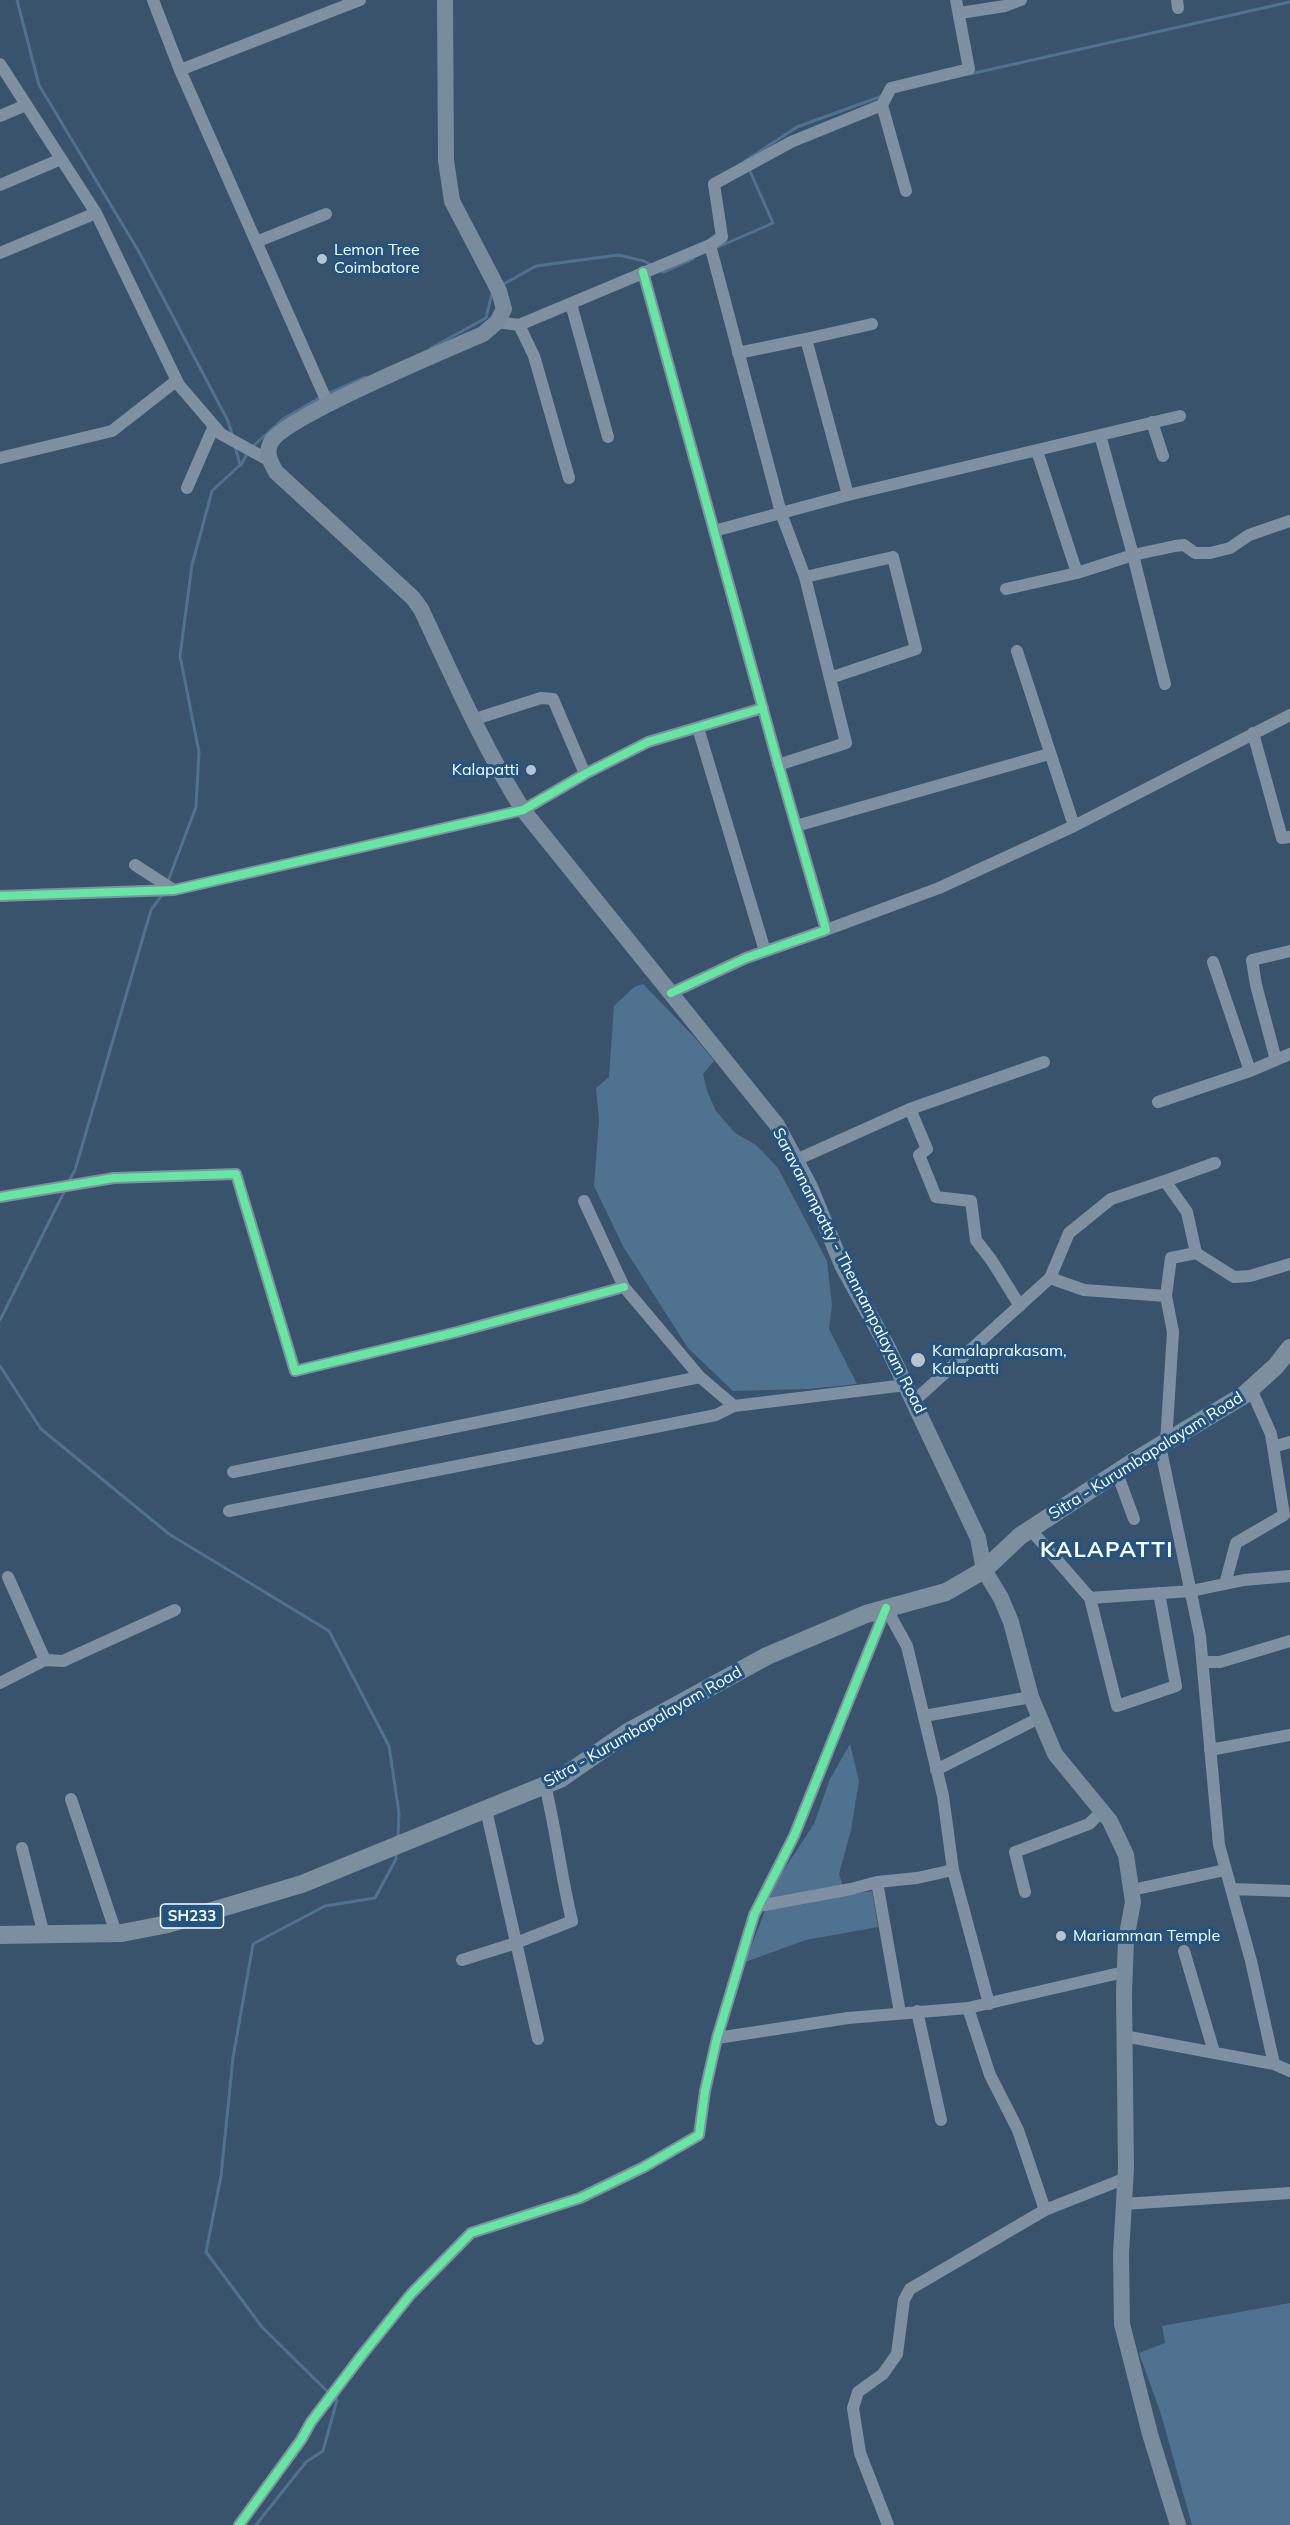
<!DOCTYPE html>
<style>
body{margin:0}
canvas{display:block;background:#38536b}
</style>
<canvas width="1290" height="2525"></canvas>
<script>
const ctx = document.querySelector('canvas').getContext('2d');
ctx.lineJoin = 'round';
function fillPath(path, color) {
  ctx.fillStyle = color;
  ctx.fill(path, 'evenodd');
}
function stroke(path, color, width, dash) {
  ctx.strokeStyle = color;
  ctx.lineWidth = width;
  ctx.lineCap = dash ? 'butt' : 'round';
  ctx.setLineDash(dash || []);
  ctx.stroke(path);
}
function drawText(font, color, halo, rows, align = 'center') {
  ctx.font = font + ' Mulish,sans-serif';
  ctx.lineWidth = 6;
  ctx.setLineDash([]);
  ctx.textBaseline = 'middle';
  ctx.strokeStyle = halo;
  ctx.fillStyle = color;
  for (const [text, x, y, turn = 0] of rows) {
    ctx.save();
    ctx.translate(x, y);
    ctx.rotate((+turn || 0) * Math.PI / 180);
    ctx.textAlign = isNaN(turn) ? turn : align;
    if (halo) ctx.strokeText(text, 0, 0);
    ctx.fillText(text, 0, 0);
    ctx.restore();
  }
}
const water = new Path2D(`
 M643 984 698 1041 714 1061 703 1074 707 1091 716 1111 735 1133 756 1145 778 1168 827 1261 832 1305 829 1329 857 1384 808 1389 733 1391 688 1348 624 1248 594 1186 599 1120 596 1088 609 1077 614 1006 634 987Z
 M850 1744 859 1781 851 1830 839 1874 846 1895 872 1891 878 1927 806 1940 745 1962 777 1880 814 1824 830 1779Z
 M1290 2303V2525H1192L1161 2414 1139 2353 1165 2343 1162 2326Z`);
const stream = new Path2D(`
 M17 0 39 85 139 252 228 421 233 437
 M970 74 1290 2
 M745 161 797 127 882 96
 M718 247 773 223 749 169
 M661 271 664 272 693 259
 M502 285 536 266 618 255 644 261 653 266
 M431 348 486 318 492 293
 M327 394 365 377
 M252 447 283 419 321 397
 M241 465 248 452
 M168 881 196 807 199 752 180 656 192 565 212 491 240 465 235 446
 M69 1181 75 1170 151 910 162 895
 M0 1320 65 1190
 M0 1366 41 1429 169 1534 329 1631 389 1746 399 1813 398 1837
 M328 2392 262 2327 206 2252 221 2176 233 2058 253 1944 325 1906 375 1898 396 1859V1853
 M256 2525 306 2462 323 2451 337 2400 335 2398`);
const minor = new Path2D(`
 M153 0 180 70 328 404
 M1177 0 1178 8
 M960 13 1005 6 1021 0
 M0 64 96 213 179 385 221 434 270 461
 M180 70 360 0
 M882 105 906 191
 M0 116 26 105
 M0 185 61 159
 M256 242 326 214
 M710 245 781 513 805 577 846 743 778 765
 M0 253 96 213
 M643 272 777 760 826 930 746 958 671 993
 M571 304 608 437
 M497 322 519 325 710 245 722 237 714 184 791 142 882 105 891 88 969 69 956 0
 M519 325 534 356 569 478
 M806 339 872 324
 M738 353 806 339 848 495
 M1152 422 1163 456
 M1100 435 1133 555 1165 684
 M1037 451 1077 573
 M0 458 112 431 176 381
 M187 488 214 426
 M714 531 848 495 1180 416
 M805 577 893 557 916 649 830 678
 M1006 589 1077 573 1133 555 1175 546 1184 545 1195 553H1210L1230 548 1249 535 1290 521
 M472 720 541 698 553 699 585 774
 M698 728 765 951
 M1253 733 1282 838 1290 837
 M796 826 1049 754
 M1074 826 1290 715
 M135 865 174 890
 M0 896 174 890 523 810 585 774 648 742 763 708
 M826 930 939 888 1074 826 1017 651
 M1213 962 1250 1071
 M1276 1060 1256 985 1252 960 1290 951
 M1158 1102 1250 1071 1290 1054
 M910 1109 1044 1062
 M796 1160 910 1109 927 1149 919 1155 936 1197 971 1201 976 1240 992 1261 1020 1306
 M1165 1181 1215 1163
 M0 1197 114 1178 236 1174 295 1371 457 1332 624 1287
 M584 1201 624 1287 700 1377 734 1406
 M1050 1278 1084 1290 1166 1296
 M914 1401 1050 1278 1069 1233 1111 1199 1165 1181 1187 1212 1196 1253 1234 1277 1250 1276 1290 1264
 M1166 1442 1173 1332 1166 1296 1171 1258 1196 1253
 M1273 1447 1290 1442
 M233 1472 700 1377
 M1117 1473 1134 1519
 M229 1511 716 1415 734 1406 906 1385
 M1030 1529 1090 1598 1191 1591 1244 1580 1290 1576
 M8 1577 45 1660
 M1225 1584 1236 1543 1284 1515 1271 1434 1251 1389
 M1090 1598 1117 1706 1176 1686 1159 1593
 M886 1608 907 1646 943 1796 953 1870 989 2004
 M1203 1662H1220L1290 1641
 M0 1683 45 1660 63 1661 175 1610
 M924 1716 1031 1697
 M1210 1750 1290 1735
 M936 1770 1039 1718
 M71 1799 116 1933
 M486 1810 538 2039
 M22 1848 44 1935
 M877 1882 900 2013
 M1231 1889 1290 1891
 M1132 1890 1225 1870
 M1025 1892 1015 1852 1089 1824 1102 1811
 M759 1906 851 1889 877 1882 917 1878 953 1870
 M1184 1951 1214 2052
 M462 1960 516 1943 572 1921C561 1876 556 1830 545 1785
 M968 2008 990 2075 1018 2130 1045 2210
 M917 2011 941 2120
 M1124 2036 1274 2064 1251 1961 1219 1845 1200 1636 1160 1446
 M717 2038 848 2018 968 2008 1124 1972
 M1274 2064 1290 2071
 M1124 2204 1290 2193
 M239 2525 301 2440 311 2422 362 2355 411 2294 471 2233 580 2198 644 2167 699 2135 705 2091 717 2038 754 1915 794 1836 886 1608
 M888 2525 860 2453 853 2408 858 2392 883 2374 897 2354 904 2300 910 2289 1045 2210 1126 2178`);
const secondary = new Path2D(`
 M445 0 446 160 452 201 499 291 504 309 497 322 483 334C447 350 286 416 271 442 265 453 271 463 276 472L413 598 421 609C453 677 483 746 523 810L777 1125 810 1187 842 1265 888 1348 978 1538 984 1570 1001 1598 1011 1622 1031 1697 1055 1754 1110 1821 1126 1855 1133 1902 1126 1940 1124 1993 1126 2168 1121 2254 1122 2324 1150 2434 1178 2525`);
const primary = new Path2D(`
 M0 1935 122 1933 168 1924 302 1884 560 1779 628 1732 767 1656 866 1614 946 1592 984 1570 1020 1536 1133 1462 1244 1395 1276 1366 1290 1348`);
const cycleway = new Path2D(`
 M643 272 777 760 826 930 746 958 671 993
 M0 896 174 890 523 810 585 774 648 742 763 708
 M0 1197 114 1178 236 1174 295 1371 457 1332 624 1287
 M239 2525 301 2440 311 2422 362 2355 411 2294 471 2233 580 2198 644 2167 699 2135 705 2091 717 2038 754 1915 794 1836 886 1608`);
const markers = [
 [322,259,6,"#b9c3cb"],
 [531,770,6,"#b9c3cb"],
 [918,1360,8,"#b9c3cb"],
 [1061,1936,6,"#b9c3cb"]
];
const shields = [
 [192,1916,63]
];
const shieldNames = [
 ["SH233",192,1916]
];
const poiNames = [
 ["Lemon Tree",334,250],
 ["Coimbatore",334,268],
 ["Kalapatti",519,770,"right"],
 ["Kamalaprakasam,",932,1351],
 ["Kalapatti",932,1369],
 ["Mariamman Temple",1073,1936]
];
const streetNames = [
 ["Saravanampatty - Thennampalayam Road",849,1271,63],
 ["Sitra - Kurumbapalayam Road",1146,1456,-32],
 ["Sitra - Kurumbapalayam Road",643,1727,-30]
];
const districtNames = [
 ["KALAPATTI",1107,1550]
];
fillPath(water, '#4f7291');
stroke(stream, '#4f7291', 3);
stroke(minor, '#7e90a1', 12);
stroke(secondary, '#798c9d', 16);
stroke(primary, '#7c8f9f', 18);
stroke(cycleway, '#66e7a1', 8);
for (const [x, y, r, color] of markers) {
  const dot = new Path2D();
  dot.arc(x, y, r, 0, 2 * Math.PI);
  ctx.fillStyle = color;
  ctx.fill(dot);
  stroke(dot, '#225481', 2);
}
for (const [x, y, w] of shields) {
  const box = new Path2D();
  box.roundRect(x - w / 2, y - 12, w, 24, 4.5);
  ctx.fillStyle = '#225481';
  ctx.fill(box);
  stroke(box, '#fff', 1.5);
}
drawText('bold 15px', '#fff', null, shieldNames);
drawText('16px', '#fff', '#225481', poiNames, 'left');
drawText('16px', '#fff', '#225481', streetNames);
ctx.letterSpacing = '1.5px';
drawText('bold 22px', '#fff', '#225481', districtNames);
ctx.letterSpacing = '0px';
</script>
